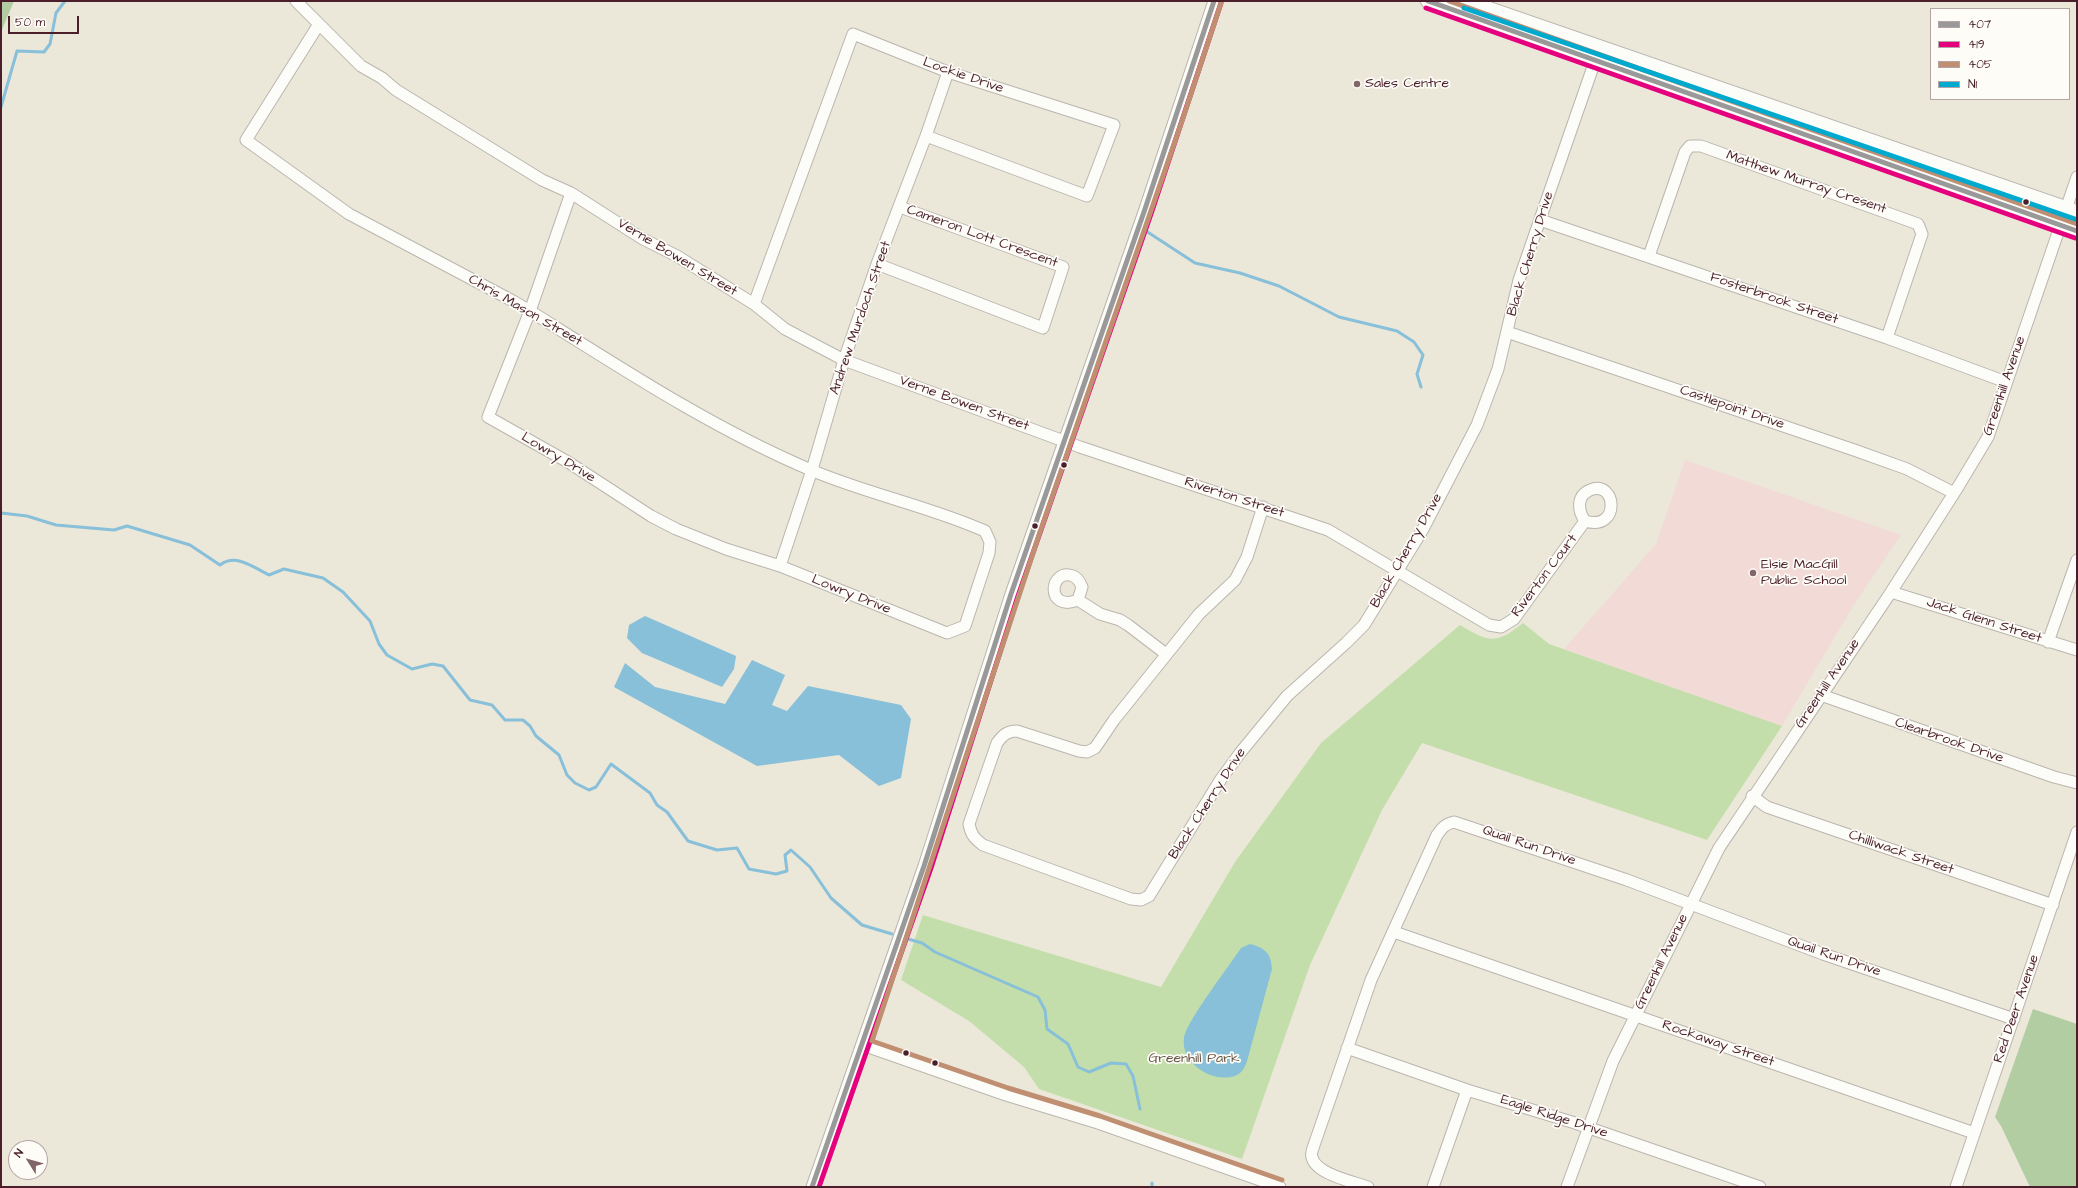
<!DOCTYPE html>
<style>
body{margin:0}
#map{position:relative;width:2078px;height:1188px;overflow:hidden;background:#ebe8da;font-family:"Architects Daughter",sans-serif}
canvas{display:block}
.frame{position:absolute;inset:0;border:2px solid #4a1f2b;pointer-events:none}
.legend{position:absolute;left:1930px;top:8px;width:140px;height:92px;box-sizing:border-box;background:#fdfcf7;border:1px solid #b5a4a5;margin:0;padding:5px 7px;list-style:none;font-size:12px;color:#4a1f2b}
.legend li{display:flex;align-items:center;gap:8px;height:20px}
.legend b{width:20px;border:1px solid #b5a4a5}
.north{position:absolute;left:8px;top:1140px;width:40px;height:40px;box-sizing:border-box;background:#fdfcf7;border:1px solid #b5a4a5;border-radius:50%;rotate:307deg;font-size:11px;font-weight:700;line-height:16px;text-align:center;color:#4a1f2b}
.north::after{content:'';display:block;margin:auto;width:14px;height:18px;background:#826568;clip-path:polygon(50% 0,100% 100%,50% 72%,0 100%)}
.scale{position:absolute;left:8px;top:16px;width:71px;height:18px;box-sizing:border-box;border:2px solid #4a1f2b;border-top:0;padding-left:5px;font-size:12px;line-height:14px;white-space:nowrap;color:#4a1f2b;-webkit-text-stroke:3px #fdfcf7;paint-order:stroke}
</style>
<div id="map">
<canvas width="2078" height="1188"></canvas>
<div class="frame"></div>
<ul class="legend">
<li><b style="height:5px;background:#999"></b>407</li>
<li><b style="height:5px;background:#e5007d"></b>419</li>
<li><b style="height:5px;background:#c08f72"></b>405</li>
<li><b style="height:5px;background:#00a9ce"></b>N1</li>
</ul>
<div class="north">N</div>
<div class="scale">50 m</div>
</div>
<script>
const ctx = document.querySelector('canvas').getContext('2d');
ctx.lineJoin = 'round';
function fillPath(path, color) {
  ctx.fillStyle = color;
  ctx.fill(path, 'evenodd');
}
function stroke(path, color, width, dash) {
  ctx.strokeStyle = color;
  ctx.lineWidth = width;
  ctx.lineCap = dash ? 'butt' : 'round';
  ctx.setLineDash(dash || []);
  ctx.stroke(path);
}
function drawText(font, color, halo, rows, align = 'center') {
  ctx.font = font + ' "Architects Daughter",sans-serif';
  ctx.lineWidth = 3.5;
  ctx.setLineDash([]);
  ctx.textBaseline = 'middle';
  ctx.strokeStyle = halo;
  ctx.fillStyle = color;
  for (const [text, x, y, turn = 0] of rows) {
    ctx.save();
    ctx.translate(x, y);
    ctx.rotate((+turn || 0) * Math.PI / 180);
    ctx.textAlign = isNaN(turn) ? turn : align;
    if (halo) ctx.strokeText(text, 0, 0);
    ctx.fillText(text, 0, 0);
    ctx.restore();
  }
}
const built = new Path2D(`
 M1685 460 1901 535 1855 603 1782 726 1564 649 1656 544Z`);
const green = new Path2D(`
 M1523 623 1549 644 1782 726 1707 840 1422 743 1382 810 1310 965 1242 1159 1039 1089 1024 1067 969 1021 901 980 923 915 1161 987 1235 862 1321 743 1460 625C1488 642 1496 645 1523 623Z`);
const forest = new Path2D(`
 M1 1H14L1 32Z
 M2033 1009 2077 1024V1187H2030L2001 1126 1995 1117Z`);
const water = new Path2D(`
 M645 616 736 656 734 669 722 687 642 653 627 638 629 625Z
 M752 660 785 675 772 705 787 711 808 686 901 705 911 719 901 778 879 786 839 755 757 766 614 687 625 663 655 687 725 704Z
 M1250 944C1265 948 1271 953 1272 969L1249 1054C1247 1061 1245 1071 1237 1075 1215 1085 1180 1064 1184 1038 1186 1022 1230 965 1241 948Z`);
const stream = new Path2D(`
 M1 107 17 51 44 52 50 44 56 13 65 1
 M1146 231 1195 263 1240 273 1279 286 1339 317 1397 331 1414 342 1423 355 1417 374 1421 387
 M1 513 27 516 56 525 114 530 127 526 190 545 220 565C236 553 253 567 269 575L284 569 323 578 343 592 370 621 379 644 387 655 412 669 432 664 443 666 470 700 492 705 505 720H523L530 726 536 736 559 755 567 775 575 783 589 790 596 787 611 764 650 793 657 805 667 812 688 841 717 850 737 848 749 869 776 874 787 871 785 855 791 850 810 867 831 898 862 925 892 934
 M908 939 922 943 935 952 1038 997 1045 1010 1047 1029 1068 1044 1078 1067 1089 1072 1111 1063 1126 1064 1133 1076 1140 1109
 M1152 1183V1187`);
const minor = new Path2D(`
 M296 1 319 24
 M571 193 530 311 488 417 568 462 651 516 676 529 726 549 780 566 947 633 965 626 989 553 990 542 985 531C929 506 867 494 811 470 712 428 621 368 530 311L513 301 349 214 246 140 319 24 361 66 382 78 396 90 542 180 571 193 643 239 677 256 754 304 785 329 844 360 1080 447 1328 530 1489 625 1501 627 1514 619 1585 521C1621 532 1617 479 1590 490 1576 496 1578 511 1585 521
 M1540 220 1887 338 2006 382
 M1649 256 1685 152 1690 146H1701L1918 224 1922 234 1887 338
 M877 264 1043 328 1063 267 900 207
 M754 304 853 34 948 72 1114 125 1087 196 926 136
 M1507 332 1857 451 1907 469 1954 493
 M1263 507 1247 557 1235 580 1199 614 1114 720 1095 748 1087 752 1079 751 1017 731C1007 731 1003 735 997 743L969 824C971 835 975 839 983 845L1131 899 1141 900 1149 896 1221 779 1240 753 1287 696 1346 643 1364 625 1423 529 1477 425 1498 369 1519 280 1595 61
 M780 566 812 470 844 360 877 264 926 136 948 72
 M1891 592 2077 650
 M1078 600C1045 613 1049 567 1073 576 1078 578 1080 582 1082 587L1078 600 1100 614 1120 620 1128 625 1166 654
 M2048 642 2077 560
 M1821 695 2054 777 2077 783
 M1752 796 1767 807 2053 905
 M1394 932 1974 1133
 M863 1045 1006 1095 1098 1123 1280 1187
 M1347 1048 1467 1090 1575 1123 1760 1187
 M812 1187 924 866 1011 594 1145 209 1214 1
 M1368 1187C1354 1182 1315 1174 1312 1157 1311 1155 1312 1151 1313 1148L1371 980 1437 835C1442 828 1445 824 1454 822L1627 880 1823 954 2014 1019
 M1433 1187 1467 1090
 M1567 1187 1613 1061 1719 848 1891 592 1958 487 1988 437 2077 177
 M1956 1187 2077 832`);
const major = new Path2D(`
 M1428 1 2077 231
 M1466 1 2077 212`);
const bus1 = new Path2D(`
 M1428 1 2077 231
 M812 1187 924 866 1011 594 1145 209 1214 1`);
const bus2 = new Path2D(`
 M1426 8 2075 238
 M819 1187 931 868 1018 596 1152 211 1221 3`);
const bus3 = new Path2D(`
 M1449 1 2077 224
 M1221 3 1183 118 1040 532 872 1041 1008 1088 1100 1116 1282 1180`);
const bus4 = new Path2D(`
 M1464 8 2075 219`);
const markers = [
 [1357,84,4,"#826568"],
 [2026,202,3.5,"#4a1f2b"],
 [1064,465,3.5,"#4a1f2b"],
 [1035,526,3.5,"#4a1f2b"],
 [1753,573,4,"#826568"],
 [906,1053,3.5,"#4a1f2b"],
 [935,1063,3.5,"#4a1f2b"]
];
const streetNames = [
 ["Lockie Drive",963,76,19],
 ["Matthew Murray Cresent",1806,183,19],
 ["Cameron Lott Crescent",982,237,20],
 ["Black Cherry Drive",1531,254,-73],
 ["Verne Bowen Street",677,258,31],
 ["Fosterbrook Street",1774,299,19],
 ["Chris Mason Street",525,311,30],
 ["Andrew Murdoch Street",861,318,-71],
 ["Greenhill Avenue",2005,386,-71],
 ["Verne Bowen Street",964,404,20],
 ["Castlepoint Drive",1732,408,19],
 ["Lowry Drive",558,458,31],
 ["Riverton Street",1234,498,18],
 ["Black Cherry Drive",1407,551,-60],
 ["Riverton Court",1545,576,-53],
 ["Lowry Drive",851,595,22],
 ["Jack Glenn Street",1984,621,18],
 ["Greenhill Avenue",1828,684,-56],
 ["Clearbrook Drive",1949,741,19],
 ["Black Cherry Drive",1208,804,-57],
 ["Quail Run Drive",1529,846,19],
 ["Chilliwack Street",1901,853,19],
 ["Quail Run Drive",1834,957,19],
 ["Greenhill Avenue",1662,962,-64],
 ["Red Deer Avenue",2017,1009,-71],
 ["Rockaway Street",1718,1044,19],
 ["Eagle Ridge Drive",1554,1117,18]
];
const poiNames = [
 ["Sales Centre",1365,84],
 ["Elsie MacGill",1761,565],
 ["Public School",1761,581]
];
const parkNames = [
 ["Greenhill Park",1194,1059]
];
fillPath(built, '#f2dad7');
fillPath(green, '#c4deab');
fillPath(forest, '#b2cda1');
fillPath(water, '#88bfd9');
stroke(stream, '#88bfd9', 3);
stroke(minor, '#bbb5ae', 13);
stroke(major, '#bbb5ae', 16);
stroke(minor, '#fcfcf9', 11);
stroke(major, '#fcfcf9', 14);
stroke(bus1, '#999', 5);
stroke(bus2, '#e5007d', 5);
stroke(bus3, '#c08f72', 5);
stroke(bus4, '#00a9ce', 5);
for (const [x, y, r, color] of markers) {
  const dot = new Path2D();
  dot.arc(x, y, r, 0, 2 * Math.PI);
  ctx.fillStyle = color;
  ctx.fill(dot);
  stroke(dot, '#fdfcf7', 1.5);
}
drawText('14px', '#4a1f2b', '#fdfcf7', streetNames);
drawText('14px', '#4a1f2b', '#fdfcf7', poiNames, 'left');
drawText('14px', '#655646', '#fdfcf7', parkNames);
</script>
